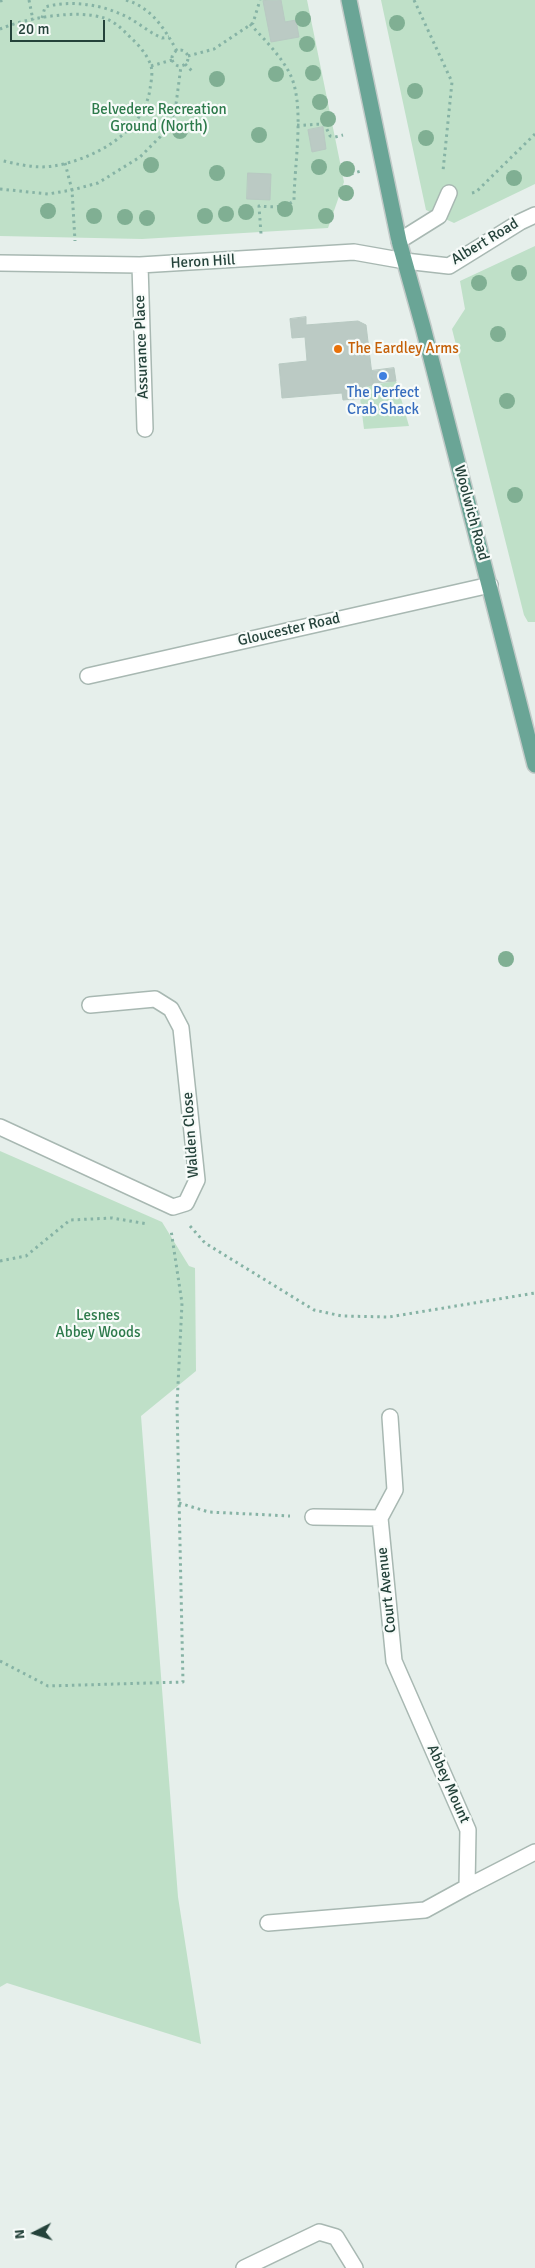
<!DOCTYPE html>
<style>
body{margin:0}
#map{position:relative;width:535px;height:2268px;overflow:hidden;background:#e6efeb;font-family:Signika,sans-serif}
canvas{display:block}
.north{position:absolute;left:10px;top:2208px;width:50px;height:50px;-webkit-text-stroke:4px #f7fbf9;paint-order:stroke;rotate:265deg;font-size:14px;font-weight:700;line-height:20px;text-align:center;color:#24423a}
.north::after{content:'';display:block;margin:auto;width:18px;height:22px;background:#24423a;clip-path:polygon(50% 0,100% 100%,50% 72%,0 100%)}
.scale{position:absolute;left:10px;top:20px;width:95px;height:22px;box-sizing:border-box;border:2px solid #24423a;border-top:0;padding-left:6px;font-size:15px;line-height:18px;white-space:nowrap;color:#24423a;-webkit-text-stroke:4px #f7fbf9;paint-order:stroke}
</style>
<div id="map">
<canvas width="535" height="2268"></canvas>
<div class="north">N</div>
<div class="scale">20 m</div>
</div>
<script>
const ctx = document.querySelector('canvas').getContext('2d');
ctx.lineJoin = 'round';
function fillPath(path, color) {
  ctx.fillStyle = color;
  ctx.fill(path, 'evenodd');
}
function stroke(path, color, width, dash) {
  ctx.strokeStyle = color;
  ctx.lineWidth = width;
  ctx.lineCap = dash ? 'butt' : 'round';
  ctx.setLineDash(dash || []);
  ctx.stroke(path);
}
function drawText(font, color, halo, rows, align = 'center') {
  ctx.font = font + ' Signika,sans-serif';
  ctx.lineWidth = 4.5;
  ctx.setLineDash([]);
  ctx.textBaseline = 'middle';
  ctx.strokeStyle = halo;
  ctx.fillStyle = color;
  for (const [text, x, y, turn = 0] of rows) {
    ctx.save();
    ctx.translate(x, y);
    ctx.rotate((+turn || 0) * Math.PI / 180);
    ctx.textAlign = isNaN(turn) ? turn : align;
    if (halo) ctx.strokeText(text, 0, 0);
    ctx.fillText(text, 0, 0);
    ctx.restore();
  }
}
const green = new Path2D(`
 M0 0H307L344 182 328 228 142 239 0 236Z
 M381 0H535V184L454 223 426 210Z
 M535 246V622H528L524 615 452 329 465 309 460 281Z
 M396 381 409 426 364 429 360 398 367 397 366 386Z
 M0 1151 162 1222 189 1266 195 1268 196 1371 141 1416 178 1897 201 2044 7 1983 0 1987Z`);
const building = new Path2D(`
 M281 0 285 22 296 20 299 37 271 42 263 1Z
 M323 127 326 149 312 152 308 130Z
 M248 173 271 174 270 200 247 199Z
 M306 317V325L358 321 366 325 373 383V385L366 386 367 398 343 400 342 393 282 398 279 364 307 361 305 337 292 338 290 319Z
 M394 368 396 381 373 383 371 371Z`);
const path = new Path2D(`
 M29 0 33 20
 M126 0C152 8 164 28 177 51
 M414 0 452 82 443 171
 M0 1 5 0
 M42 18 45 7C69 0 101 4 125 16 138 22 148 32 162 38L169 37
 M250 24C264 39 279 54 289 72 306 103 294 165 294 201 284 208 271 207 259 206L261 234
 M0 29C26 18 77 9 104 18 116 22 123 30 131 38 139 45 148 56 151 66 153 73 151 82 150 89 144 132 93 160 53 166 36 169 16 164 0 160
 M172 58a8 8 0 1 1 16 0a8 8 0 1 1-16 0Z
 M188 56 214 49 253 23 260 0
 M185 64 193 72
 M151 66 172 60
 M297 125C306 126 316 123 325 125L330 136 335 137 343 135
 M65 163 72 190 75 241
 M351 174 361 171
 M0 189 48 194 72 190 98 183 140 157 160 137 175 112 181 66
 M472 193 476 192 535 134
 M190 1226 205 1243 314 1310 342 1316 389 1317 535 1293
 M0 1261 26 1256 70 1220 112 1218 148 1224
 M179 1503 209 1512 290 1516
 M0 1661 48 1686 183 1682 177 1405 182 1303 171 1230`);
const service = new Path2D(`
 M399 241 439 216 449 193
 M244 2268 319 2232 336 2237 355 2268`);
const minor = new Path2D(`
 M0 263 140 265 354 252 405 261 449 266 520 222 535 215
 M140 265 145 429
 M88 676 490 585
 M0 1127 173 1207 186 1203 197 1180 181 1028 171 1009 155 999 90 1005
 M313 1517 380 1518
 M467 1887 535 1852
 M268 1923 425 1910 467 1887 468 1830 394 1661 380 1518 395 1490 390 1417`);
const primary = new Path2D(`
 M349 0 399 241 423 327 535 765`);
const trees = [
 [303,19],
 [397,23],
 [307,44],
 [313,73],
 [276,74],
 [217,79],
 [415,91],
 [320,102],
 [328,119],
 [180,131],
 [259,135],
 [426,138],
 [151,165],
 [319,167],
 [347,169],
 [217,173],
 [514,178],
 [346,193],
 [285,209],
 [48,211],
 [246,212],
 [226,214],
 [94,216],
 [205,216],
 [326,216],
 [125,217],
 [147,218],
 [519,273],
 [479,283],
 [498,334],
 [507,401],
 [515,495],
 [506,959]
];
const markers = [
 [338,349,5,"#e8710a"],
 [383,376,5,"#3f7fe0"]
];
const parkNames = [
 ["Belvedere Recreation",159,110],
 ["Ground (North)",159,127],
 ["Lesnes",98,1316],
 ["Abbey Woods",98,1333]
];
const streetNames = [
 ["Albert Road",485,242,-31],
 ["Heron Hill",203,262,-3],
 ["Assurance Place",142,347,-92],
 ["Woolwich Road",471,513,75],
 ["Gloucester Road",289,630,-13],
 ["Walden Close",191,1135,-94],
 ["Court Avenue",387,1590,-96],
 ["Abbey Mount",448,1784,66]
];
const foodNames = [
 ["The Eardley Arms",348,349]
];
const shopNames = [
 ["The Perfect",383,393],
 ["Crab Shack",383,410]
];
fillPath(green, '#bfe0c8');
fillPath(building, '#bbcac4');
stroke(building, '#b8c9c2', 1);
stroke(service, '#a8b8b2', 18);
stroke(minor, '#a8b8b2', 18);
stroke(primary, '#c2cac8', 18);
stroke(path, '#86b3a5', 3, [2.5, 4]);
stroke(service, '#fff', 15);
stroke(minor, '#fff', 15);
stroke(primary, '#6aa596', 15);
ctx.fillStyle = '#80af93';
for (const [x, y] of trees) {
  ctx.beginPath();
  ctx.arc(x, y, 8, 0, 2 * Math.PI);
  ctx.fill();
}
for (const [x, y, r, color] of markers) {
  const dot = new Path2D();
  dot.arc(x, y, r, 0, 2 * Math.PI);
  ctx.fillStyle = color;
  ctx.fill(dot);
  stroke(dot, '#f7fbf9', 2);
}
drawText('15px', '#2d7a4b', '#f7fbf9', parkNames);
drawText('15px', '#24423a', '#f7fbf9', streetNames);
drawText('15px', '#c56008', '#f7fbf9', foodNames, 'left');
drawText('15px', '#366cbe', '#f7fbf9', shopNames);
</script>
